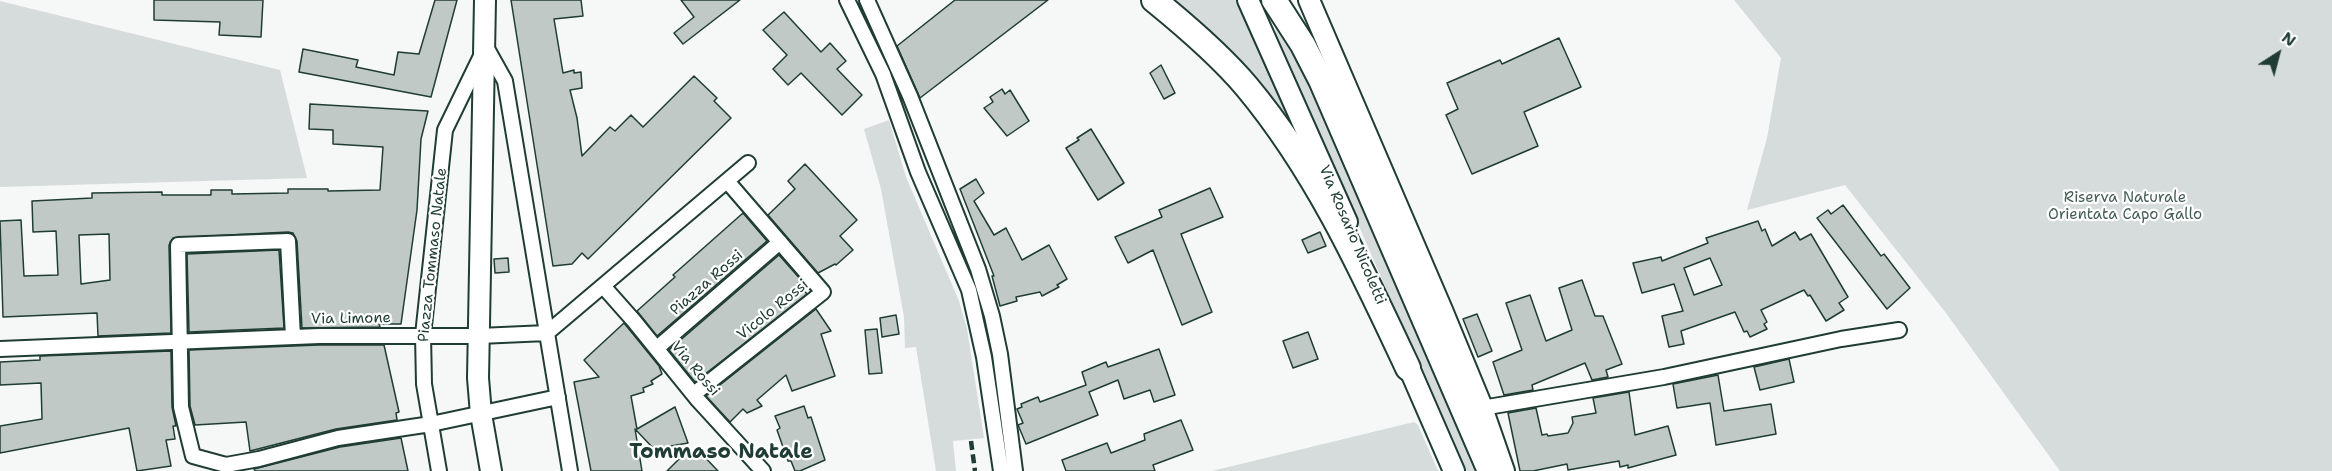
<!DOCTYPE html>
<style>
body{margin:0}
#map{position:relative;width:2332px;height:471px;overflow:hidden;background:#f6f7f7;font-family:"Shantell Sans",sans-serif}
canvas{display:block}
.north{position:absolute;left:2248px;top:24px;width:60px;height:60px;-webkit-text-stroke:4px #fff;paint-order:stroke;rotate:36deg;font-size:16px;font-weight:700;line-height:24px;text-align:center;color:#1f3d34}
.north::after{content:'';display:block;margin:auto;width:21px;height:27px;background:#1f3d34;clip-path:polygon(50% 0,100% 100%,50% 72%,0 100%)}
</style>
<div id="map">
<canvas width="2332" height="471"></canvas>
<div class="north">N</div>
</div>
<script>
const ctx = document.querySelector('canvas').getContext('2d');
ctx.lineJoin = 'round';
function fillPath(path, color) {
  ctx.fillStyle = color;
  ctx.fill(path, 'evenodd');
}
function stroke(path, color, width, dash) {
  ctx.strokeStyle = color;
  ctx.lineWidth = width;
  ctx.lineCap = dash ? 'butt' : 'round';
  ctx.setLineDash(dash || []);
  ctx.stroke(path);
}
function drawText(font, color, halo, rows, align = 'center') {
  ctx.font = font + ' "Shantell Sans",sans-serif';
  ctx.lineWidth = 4.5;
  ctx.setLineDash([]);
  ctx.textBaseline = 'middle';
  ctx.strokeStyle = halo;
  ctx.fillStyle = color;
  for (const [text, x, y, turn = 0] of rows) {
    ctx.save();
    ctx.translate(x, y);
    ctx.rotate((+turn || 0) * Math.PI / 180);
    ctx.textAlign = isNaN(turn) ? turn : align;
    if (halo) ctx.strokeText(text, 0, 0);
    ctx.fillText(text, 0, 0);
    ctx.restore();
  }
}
const green = new Path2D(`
 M1170 0H1236L1304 151Z
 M1734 0H2332V471H2060L1946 313 1845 185 1747 210 1767 138 1781 58Z
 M0 1 280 70 307 178 0 187Z
 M1276 29 1306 76 1327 121 1481 471H1465L1313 120 1274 37Z
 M889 120 906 177 959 301 967 329 984 438 953 441 956 471H936L916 347 905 348 904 317 881 189 864 129Z
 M1414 422 1418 425 1438 471H1212Z`);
const building = new Path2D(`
 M154 0H263L261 37 219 35 220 22 154 20Z
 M435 0H457L431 97 299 72 303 49 358 60 356 67 394 75 398 52 419 54Z
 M511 0H581L583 16 554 19 563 73 574 70V73L581 72 582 88 570 90 577 118 582 156 610 127 615 131 631 115 643 127 694 76 717 98 714 101 731 118 588 259 582 253 572 264 553 266Z
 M681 0H740L683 44 674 33 694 17Z
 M955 0H1048L920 98 897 46Z
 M784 12 821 52 830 43 846 61 837 69 862 95 842 115 801 73 788 85 773 69 787 55 763 30Z
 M1559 38 1581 87 1524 112 1538 146 1472 174 1446 115 1458 109 1447 83 1500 60 1502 64Z
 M1161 65 1175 93 1164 99 1150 73Z
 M1002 89 1005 94 1010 90 1029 121 1007 136 984 108 993 102 990 97Z
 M310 104 428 111 421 139 417 210 401 324H379L380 327 302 328 297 241 293 233 288 232 173 238 169 245 171 333 98 336 97 313 3 317 0 221 21 220 24 276 58 275 56 231 33 232 32 201 92 198V193L162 192V195H211V190H232V194L288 193V189H328V191L380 190 383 147 333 144V130L309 129ZM109 234 110 280 81 284 79 235Z
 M1091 129 1124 183 1098 200 1066 148 1079 140 1077 138Z
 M805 164 857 220 840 236 853 250 836 265 835 264 818 273 768 215 795 189 788 181Z
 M976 179 984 193 974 201 994 235 1006 228 1022 260 1049 245 1067 279 1057 285 1059 287 1042 296 1040 292 1016 297 1017 301 1000 306 992 276H994L960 189Z
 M1210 188 1223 217 1181 234 1212 312 1182 325 1153 250 1128 263 1115 237 1162 217 1159 210Z
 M1843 205 1881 256 1884 254 1910 288 1887 309 1817 218 1828 210 1831 214Z
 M743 213 767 241 657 336 637 311 675 277 673 275Z
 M1758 221 1762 231 1765 229 1772 246 1795 232 1800 240 1811 234 1848 297 1839 303 1844 310 1826 321 1810 295 1808 296 1804 290 1761 310 1767 322 1764 324 1767 329 1750 337 1747 331 1744 332 1735 312 1681 331 1684 344 1669 347 1662 316 1683 311 1674 284 1642 293 1633 263 1661 257 1662 261 1708 243 1706 238ZM1710 258 1722 285 1694 295 1684 268Z
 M1320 232 1326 246 1308 253 1302 240Z
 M279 250 284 328 189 332 187 254Z
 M779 255 802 281 798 283 807 294 695 382 669 350Z
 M508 258 509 272 495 273 494 259Z
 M1582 280 1595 316H1603L1622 364 1606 370 1608 377 1592 380 1585 363 1532 385 1533 390 1504 395 1493 362 1522 350 1506 303 1530 295 1546 341 1572 330 1559 288Z
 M816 309 831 331 821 334 835 376 792 391 786 375 757 400 762 406 747 413 743 409 730 422 706 396Z
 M1477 314 1492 351 1478 357 1463 319Z
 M896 315 899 334 882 337 880 318Z
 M624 323 659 366 662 374 651 381 653 384 643 388 644 392 631 396 637 429 675 407 688 443 654 449 635 429 642 471H591L574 382 599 377 584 360Z
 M877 329 882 373 869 374 865 330Z
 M1308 332 1318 359 1293 368 1283 341Z
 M319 345H384L399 412 396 413 397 420 336 429 250 451 246 422 195 425 190 406 189 350Z
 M1159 349 1175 395 1154 402 1150 390 1124 399 1118 380 1089 392 1098 415 1026 444 1018 425 1023 423 1017 409 1022 407 1021 404 1038 397 1040 402 1086 385 1082 372 1106 362 1108 367Z
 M171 351 172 407 176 426H173L175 439 166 440 171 466 137 471 129 428 0 453V426L42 419 41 383 0 385V362L40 360V356Z
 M1789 359 1794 382 1760 390 1754 367Z
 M1718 375 1724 411 1771 404 1776 434 1716 445 1710 403 1677 408 1673 384Z
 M1629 392 1635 435 1668 426 1676 455 1628 468V465L1620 467 1619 461 1568 470 1567 464 1533 471H1520L1508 413 1536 408 1542 435 1547 434 1548 436 1568 433 1573 423 1572 417 1596 413 1593 398Z
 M804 406 808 418 811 417 825 460 800 471H795L791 461H788L777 430 780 428 775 416Z
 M1181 420 1193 450 1153 465 1155 471H1066L1062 460 1107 443 1111 453 1145 440 1144 434Z
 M401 438 408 471H255L254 469 340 447Z
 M690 448 693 456 699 451 718 471H667Z`);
const street = new Path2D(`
 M847 0 883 74 918 172 969 290 984 357 1001 471
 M867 0 910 96 978 269 992 316 1000 354 1015 471
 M486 47 505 81 570 471
 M603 286 634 321 698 400 763 471
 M293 337 288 241 178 245 181 407 193 456 226 465 259 459 338 438 431 424 558 397
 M657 348 780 242
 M0 349 319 336H479L547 333 748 163
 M694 394 823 292 727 181
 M1482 408 1664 377 1841 339 1899 330
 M439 471 424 384 423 335 445 130 482 54`);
const secondary = new Path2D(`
 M485 0 478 378 481 414 491 471
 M1248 0 1347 222
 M1309 0 1442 310 1480 402 1504 471
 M1403 354 1454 471`);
const highway = new Path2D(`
 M1154 0C1186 26 1220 55 1247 87 1317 171 1362 270 1408 368
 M1274 0 1303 45 1321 80 1490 471`);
const rail = new Path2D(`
 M971 441 975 471`);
const parkNames = [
 ["Riserva Naturale",2125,198],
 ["Orientata Capo Gallo",2125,215]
];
const streetNames = [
 ["Via Rosario Nicoletti",1352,235,67],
 ["Piazza Tommaso Natale",433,255,-84],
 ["Piazza Rossi",707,283,-41],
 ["Vicolo Rossi",773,310,-39],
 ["Via Limone",351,319,-1],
 ["Via Rossi",695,369,50]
];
const districtNames = [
 ["Tommaso Natale",721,453]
];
fillPath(green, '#d6dcdb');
fillPath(building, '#c0c9c6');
stroke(building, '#1f3d34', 1.5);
stroke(street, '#1f3d34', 18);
stroke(secondary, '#1f3d34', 24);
stroke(highway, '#1f3d34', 28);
stroke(street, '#fff', 14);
stroke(secondary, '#fff', 20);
stroke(highway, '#fff', 24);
stroke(rail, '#1f3d34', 4.5, [9, 4.5]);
drawText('15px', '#445d55', '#fff', parkNames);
drawText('15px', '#1f3d34', '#fff', streetNames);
drawText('bold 21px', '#1f3d34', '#fff', districtNames);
</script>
